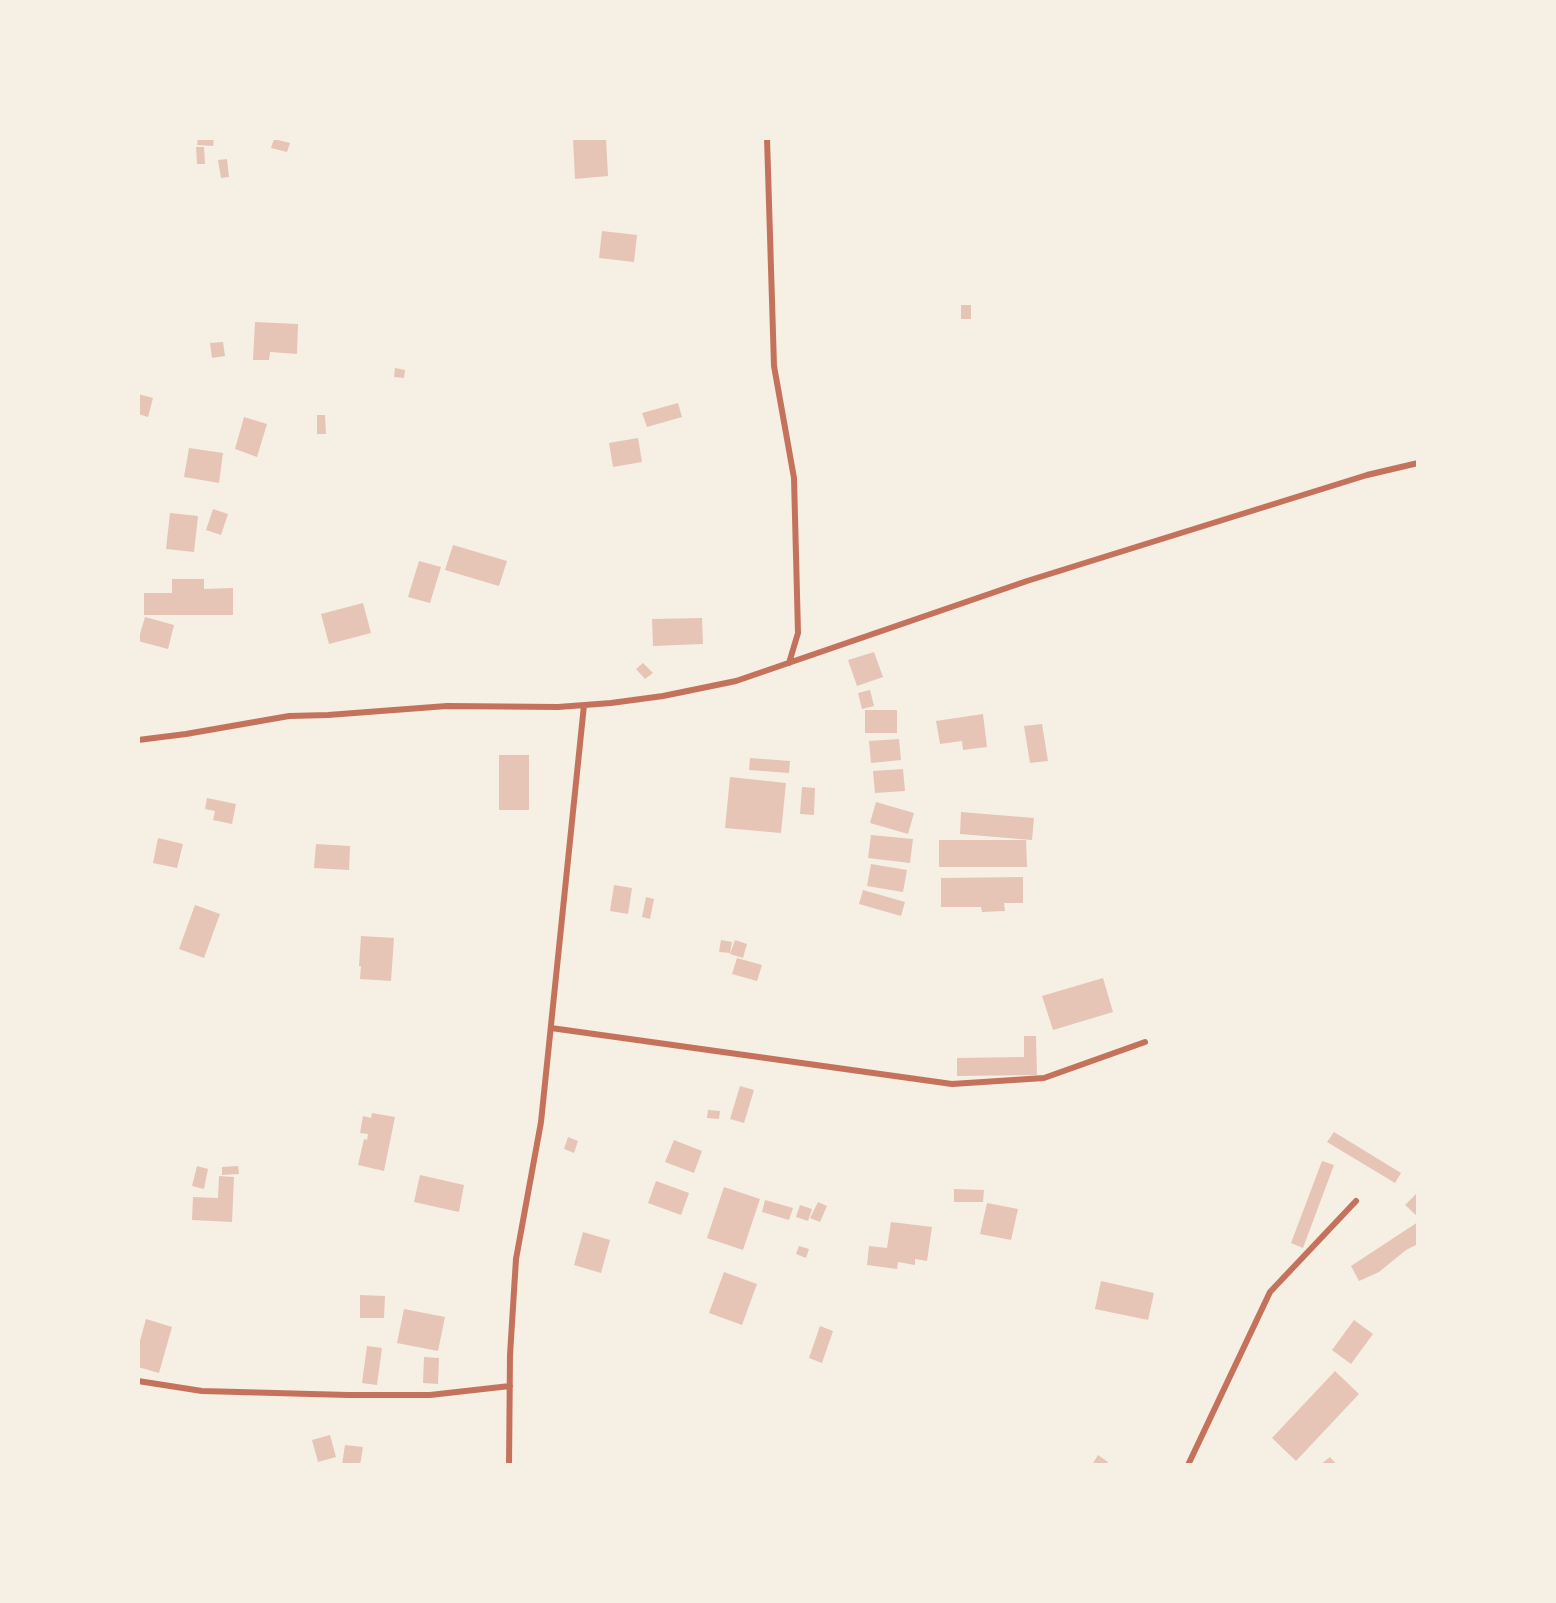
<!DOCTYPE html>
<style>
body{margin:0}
#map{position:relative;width:1556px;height:1603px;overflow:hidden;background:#f6efe4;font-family:Quicksand,sans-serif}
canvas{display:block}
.frame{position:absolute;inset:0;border:140px solid #f6efe4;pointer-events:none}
</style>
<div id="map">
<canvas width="1556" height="1603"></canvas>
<div class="frame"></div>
</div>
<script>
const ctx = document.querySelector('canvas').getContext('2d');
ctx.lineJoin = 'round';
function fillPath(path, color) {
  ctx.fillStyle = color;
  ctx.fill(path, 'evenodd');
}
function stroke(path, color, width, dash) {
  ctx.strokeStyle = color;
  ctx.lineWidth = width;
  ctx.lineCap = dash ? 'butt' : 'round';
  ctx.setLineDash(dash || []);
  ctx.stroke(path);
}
const building = new Path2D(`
 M198 138H214L213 146 197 145Z
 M573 138H606L608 176 575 179Z
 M274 139 290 143 287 152 271 148Z
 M196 147H204L205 164H197Z
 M227 159 229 177 221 178 218 160Z
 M602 231 637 235 634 262 599 258Z
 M961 305H971V319H961Z
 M255 322 298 324 297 354 270 352 269 360H253Z
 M223 342 225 356 212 358 210 343Z
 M395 368 405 370 404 378 394 377Z
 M138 394 153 398 148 417 138 414Z
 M678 403 682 417 647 427 642 413Z
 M317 415H325L326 434H317Z
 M244 417 267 424 257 457 235 449Z
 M638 438 642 462 613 467 609 443Z
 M189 448 223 453 219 483 184 477Z
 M213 509 228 514 221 535 206 530Z
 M170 513 198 516 194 552 166 549Z
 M453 545 507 561 499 586 445 570Z
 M419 561 441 567 430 603 408 597Z
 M172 579H204V589L233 588V615H144V593H172Z
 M363 603 371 633 329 644 321 614Z
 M145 617 174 625 168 649 138 641Z
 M702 618 703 644 653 646 652 619Z
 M874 652 883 677 857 686 848 660Z
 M643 663 653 673 645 679 636 669Z
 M870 690 874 706 862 709 858 693Z
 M865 710H897V733H865Z
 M983 714 987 747 963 750 962 741 940 744 936 721Z
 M1042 724 1048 761 1030 763 1024 726Z
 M899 739 901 760 871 763 869 741Z
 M499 755H529V810H499Z
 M750 758 790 761 789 773 749 770Z
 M903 769 905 791 875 793 873 771Z
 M730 777 786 783 781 833 725 828Z
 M802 787 815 788 814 815 800 814Z
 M207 798 236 804 232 824 213 820 215 811 205 809Z
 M876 802 914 813 908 834 870 823Z
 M961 812 1034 818 1032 840 960 834Z
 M871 835 913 839 910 863 868 858Z
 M158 838 183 844 177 868 153 863Z
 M939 840H1026L1027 867H939Z
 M316 844 350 846 349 870 314 868Z
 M871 864 907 870 903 892 867 886Z
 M1023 877V903H1004L1005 911 982 912 981 907H941V878Z
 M614 885 632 888 628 914 610 911Z
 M863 890 905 902 901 916 859 904Z
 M646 897 654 899 650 919 642 917Z
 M195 905 220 914 204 958 179 949Z
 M361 936 394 938 391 981 360 979 361 966H359Z
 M721 940 732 942 730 953 719 952Z
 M735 940 747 944 743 958 730 954Z
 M737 958 762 965 757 981 732 974Z
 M1103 978 1113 1012 1053 1030 1042 996Z
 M1024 1036H1036L1037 1075 957 1076V1058L1024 1057Z
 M740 1086 754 1090 744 1123 730 1119Z
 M708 1110 720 1111 719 1119 707 1118Z
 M372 1113 395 1117 384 1171 358 1165 364 1139 367 1140 368 1134 360 1133 363 1116 371 1118Z
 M1334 1132 1401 1173 1395 1183 1327 1142Z
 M568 1137 578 1141 574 1153 564 1149Z
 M674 1140 702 1151 694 1173 665 1162Z
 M1322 1161 1334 1165 1303 1248 1291 1243Z
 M197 1166 208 1169 204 1189 192 1186Z
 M238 1166 239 1174 222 1175V1167Z
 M420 1175 464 1185 459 1212 414 1202Z
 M219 1176 234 1177 232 1222 192 1220 193 1197 218 1198Z
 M656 1181 689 1193 681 1215 648 1203Z
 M724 1187 760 1199 743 1250 707 1238Z
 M954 1189 984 1190 983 1202H954Z
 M1418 1192V1217L1405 1205Z
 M765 1200 793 1208 789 1220 762 1212Z
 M818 1202 827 1206 820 1222 810 1218Z
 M987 1203 1018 1209 1011 1240 980 1234Z
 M800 1205 812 1209 808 1221 796 1217Z
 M891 1222 932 1227 927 1261 915 1259V1265L898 1262 897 1269 867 1265 869 1246 887 1248Z
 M1418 1222V1244L1406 1250 1379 1272 1359 1281 1351 1266Z
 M583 1232 610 1240 601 1273 574 1265Z
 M799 1246 809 1249 806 1258 796 1254Z
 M724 1272 757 1284 742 1325 709 1313Z
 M1101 1281 1154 1293 1148 1320 1095 1309Z
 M360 1295 385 1296 384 1318H360Z
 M404 1309 445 1317 438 1351 397 1343Z
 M146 1319 172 1327 159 1373 138 1367V1348Z
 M1354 1320 1373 1334 1351 1364 1332 1350Z
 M820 1326 833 1331 822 1363 809 1358Z
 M367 1346 382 1348 377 1385 362 1383Z
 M424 1357 439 1358 438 1384 423 1383Z
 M1335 1371 1359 1394 1296 1461 1272 1438Z
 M330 1435 336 1457 318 1462 312 1440Z
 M345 1445 363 1447 360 1465H342Z
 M1098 1455 1108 1462 1106 1465H1092Z
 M1330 1457 1337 1465H1320Z`);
const minor = new Path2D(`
 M767 138 774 366 794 478 798 633 789 663
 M138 740 186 734 289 716 328 715 447 706 558 707 611 703 663 696 736 681 1027 581 1367 475 1418 463
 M551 1028 952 1084 1044 1078 1145 1042
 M138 1381 202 1391 348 1395H430L510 1386
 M509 1465 510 1355 516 1259 541 1122 584 705
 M1188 1465 1270 1292 1356 1201`);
fillPath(building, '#e6c5b7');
stroke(minor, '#c5725c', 6);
</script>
